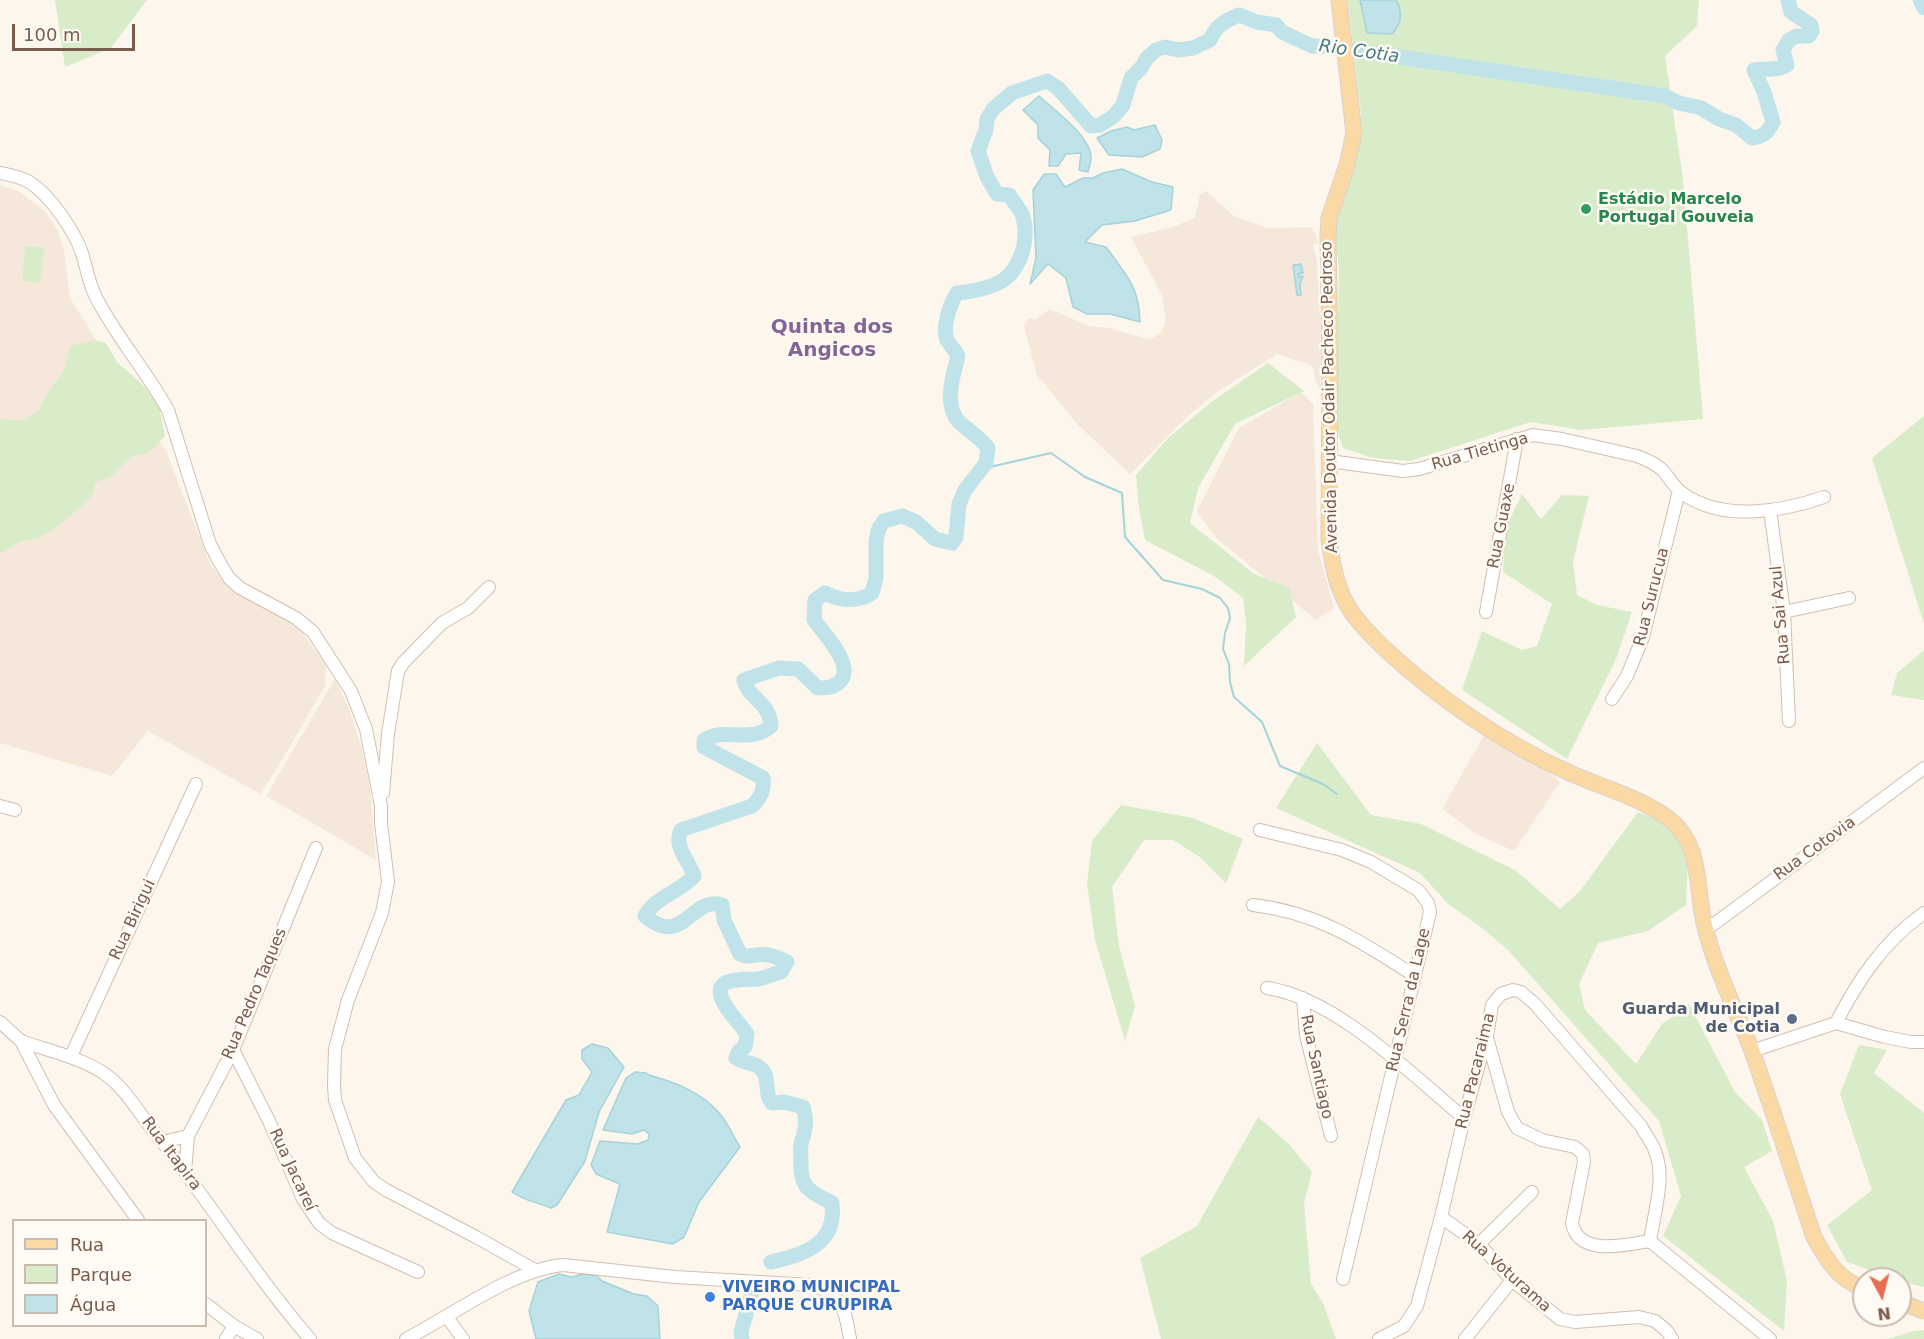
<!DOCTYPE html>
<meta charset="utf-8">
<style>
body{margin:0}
#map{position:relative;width:1924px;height:1339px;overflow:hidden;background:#fdf6ec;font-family:"DejaVu Sans",sans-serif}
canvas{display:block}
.legend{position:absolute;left:12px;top:1219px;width:195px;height:108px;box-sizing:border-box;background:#fffaf3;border:2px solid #cabbb1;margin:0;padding:8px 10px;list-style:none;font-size:18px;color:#7a5c4d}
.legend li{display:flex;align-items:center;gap:12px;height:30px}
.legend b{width:30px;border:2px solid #cabbb1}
.north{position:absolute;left:1852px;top:1267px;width:60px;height:60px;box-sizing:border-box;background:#fffaf3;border:2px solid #cabbb1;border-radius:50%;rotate:173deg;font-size:16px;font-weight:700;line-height:24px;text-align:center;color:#7a5c4d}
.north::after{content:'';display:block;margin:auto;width:21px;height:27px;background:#e76f51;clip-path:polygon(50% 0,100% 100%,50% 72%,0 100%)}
.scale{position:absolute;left:12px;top:24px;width:123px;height:27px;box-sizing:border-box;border:3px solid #7a5c4d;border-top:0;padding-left:8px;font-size:18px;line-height:21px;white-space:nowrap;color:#7a5c4d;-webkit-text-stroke:4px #fffaf3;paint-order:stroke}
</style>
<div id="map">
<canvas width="1924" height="1339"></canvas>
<ul class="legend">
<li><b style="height:8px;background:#fbd9a5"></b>Rua</li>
<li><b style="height:16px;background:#d8ecc9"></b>Parque</li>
<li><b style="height:16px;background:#bfe3e8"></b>Água</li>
</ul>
<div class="north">N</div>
<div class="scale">100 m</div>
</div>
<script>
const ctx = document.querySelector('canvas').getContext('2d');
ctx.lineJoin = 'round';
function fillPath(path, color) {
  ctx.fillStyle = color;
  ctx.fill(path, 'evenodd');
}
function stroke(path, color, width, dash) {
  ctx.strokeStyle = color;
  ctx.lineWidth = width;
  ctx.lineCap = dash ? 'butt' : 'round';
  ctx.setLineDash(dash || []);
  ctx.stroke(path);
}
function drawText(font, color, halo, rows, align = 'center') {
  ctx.font = font + ' "DejaVu Sans",sans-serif';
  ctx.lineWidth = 5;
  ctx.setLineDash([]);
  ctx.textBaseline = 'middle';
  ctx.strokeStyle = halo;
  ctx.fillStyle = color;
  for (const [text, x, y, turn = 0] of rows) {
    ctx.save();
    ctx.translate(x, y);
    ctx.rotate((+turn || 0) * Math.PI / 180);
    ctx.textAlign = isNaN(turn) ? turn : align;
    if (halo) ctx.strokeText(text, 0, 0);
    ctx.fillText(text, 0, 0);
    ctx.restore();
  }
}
const residential = new Path2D(`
 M0 185 18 191 46 212 58 231 64 250 70 298 167 453 210 564 225 584 244 598 295 623 326 665 325 686 278 767 260 794 148 731 112 776 0 743Z
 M1206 191 1234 216 1268 228 1310 227 1314 231 1319 242 1313 245 1317 260 1320 318H1324L1320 391 1315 380 1314 370 1310 365 1277 354 1217 392 1189 415 1130 474 1077 424 1037 375 1024 327 1028 319H1036L1050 309 1089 326 1109 328 1132 335 1151 339 1162 331 1166 319 1162 295 1131 237 1173 227 1195 218 1200 194Z
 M1301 392 1313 404 1318 550 1334 608 1316 620 1215 537 1197 511 1239 428Z
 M335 679 348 707 361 745 370 789 376 860 266 796Z
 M1486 732 1548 770 1560 782 1514 851 1476 834 1442 809Z`);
const green = new Path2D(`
 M55 0H147L111 48 65 67Z
 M1348 0H1699L1697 26 1665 56 1683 179 1703 419 1581 430 1531 422 1410 461 1373 458 1343 448 1336 427 1339 270 1335 232 1341 200 1359 140 1361 115Z
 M25 246 44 248 40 283 22 281Z
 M93 340 106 343 117 362 143 385 159 406 165 436 154 448 145 454 132 456 112 476 96 482 92 495 84 504 54 529 39 538 19 542 0 554V419L24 420 39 410 48 392 64 370 70 346Z
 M1268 363 1304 391 1235 424 1198 488 1190 523 1254 574 1289 587 1296 617 1244 666 1246 623 1243 598 1214 576 1145 540 1139 508 1136 475 1168 438 1214 400Z
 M1924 416V624L1872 458Z
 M1522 494 1541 519 1562 495 1589 496 1573 561 1577 595 1597 605 1632 612 1616 659 1567 759 1462 690 1482 631 1522 650 1537 646 1552 604 1503 572 1505 529Z
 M1924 650V700L1891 695 1897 673Z
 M1317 743 1371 815 1421 824 1515 870 1560 909 1580 891 1638 812 1665 822 1688 855 1686 905 1648 931 1598 943 1579 984 1585 1010 1636 1064 1662 1024 1689 1004 1735 1092 1762 1120 1772 1151 1744 1167 1773 1221 1787 1281 1784 1331 1663 1236 1681 1196 1659 1121 1508 950 1482 928 1448 904 1420 873 1276 808Z
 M1121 805 1193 818 1243 839 1226 883 1200 857 1173 840H1144L1112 887 1119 946 1135 1006 1125 1041 1095 940 1087 884 1092 841Z
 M1859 1045 1887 1050 1874 1073 1924 1113V1287L1900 1281V1279H1895L1847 1262 1827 1225 1872 1190 1840 1094Z
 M1258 1117 1290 1145 1312 1172 1304 1203 1311 1284 1323 1303 1336 1339H1161L1140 1258 1197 1226Z
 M1924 1330V1339H1887L1914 1331Z`);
const water = new Path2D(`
 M1360 0H1396C1403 12 1401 24 1392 34L1367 33Z
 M1039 96C1054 110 1091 136 1091 158 1091 162 1089 168 1088 172L1079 170 1081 153 1066 154 1058 166H1049L1050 150 1038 138V125L1023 110Z
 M1155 125 1162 140 1160 149 1142 157 1109 155 1097 138 1111 131 1127 127 1134 130Z
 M1122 169 1152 182 1173 187 1171 210 1135 221 1102 225 1085 242 1106 247C1126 275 1139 286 1140 322L1110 314H1087L1073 307 1066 278 1048 264 1030 284 1036 258 1033 190 1044 174H1056L1065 187 1083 178H1093L1103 173Z
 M1301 264 1303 273 1298 274 1299 277 1303 276 1300 284 1301 295H1297L1293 265Z
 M592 1044 608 1048 624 1067 599 1112 585 1161 557 1205 551 1208C537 1202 524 1201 512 1192L566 1100 579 1095 592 1072 582 1059V1050Z
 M635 1072 646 1073 649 1075C674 1082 702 1092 720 1114 728 1123 733 1136 740 1147L699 1202 684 1237 673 1244 607 1232 620 1184 596 1174 591 1165 600 1141 638 1144 648 1140 649 1134 644 1130 632 1134 603 1130 626 1078Z
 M559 1274 572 1277 583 1274 597 1276 602 1281 634 1294 647 1296 658 1306 660 1339H536L529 1311 538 1282Z`);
const stream = new Path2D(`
 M981 469 1051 453 1085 477 1122 493 1125 537 1163 580 1202 589 1220 598 1228 608 1230 618 1225 633 1223 649 1229 664 1230 682 1234 697 1262 722 1280 766 1323 784 1337 794`);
const river = new Path2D(`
 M1920 0 1924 8
 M771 1262C804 1254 837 1245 832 1203 811 1192 800 1189 801 1163 801 1157 800 1150 801 1144 805 1130 808 1122 803 1107L784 1102 772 1103C763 1093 772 1077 759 1067 752 1062 743 1063 736 1058L739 1051 745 1047 747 1034C739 1022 727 1012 722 999 712 976 745 980 758 979 765 978 773 974 781 972L787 962C778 957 766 953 756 955 749 956 747 957 740 954L724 920 722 905C691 895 684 949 645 916 655 897 680 892 694 876 689 860 673 846 681 830L752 806C760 798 765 790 763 778L704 747V740C726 726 750 745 771 726 769 700 748 699 744 680L779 668 798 669 818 688C823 688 829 688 833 686 863 673 824 634 814 620L815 600 825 593C841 601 856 603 872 593L876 578V541L879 528 884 521 902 516 916 522 935 539 952 543 956 537 959 504 965 490 986 463 988 448C979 437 969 431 959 422 943 404 953 376 958 356 955 350 950 345 947 340 942 327 950 304 957 293 971 292 990 288 1002 281 1022 268 1030 236 1022 214 1019 208 1013 201 1009 195L997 194 987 177 978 151 986 130 987 119 993 109 1012 93 1047 81 1058 88 1091 126 1100 125 1114 116 1123 105 1131 78 1141 68 1147 58 1156 50 1165 47 1178 50 1193 48 1210 40C1216 25 1225 21 1239 15L1257 22 1276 25 1282 32 1312 46 1331 47 1665 96 1679 103 1701 108 1719 119 1736 125 1752 138C1764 137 1768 132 1773 122L1764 92 1754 70C1765 68 1777 71 1787 65L1783 50 1789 40 1797 36H1809L1812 31 1811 25 1791 12 1788 0
 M742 1339 741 1332 753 1289`);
const minor = new Path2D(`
 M0 173C11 175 21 177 31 183 50 196 74 230 82 253 87 269 89 286 98 301 118 339 147 372 168 410L210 544 220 563 229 578 240 588 296 618 313 632 351 691 366 729 381 806V823L388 882 382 913 348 1000 335 1049 334 1085 335 1100 355 1158 374 1182 386 1190 476 1237 535 1270
 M1329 461 1403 471 1419 469 1533 435 1562 439 1637 456C1647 460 1657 464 1664 472 1670 479 1675 488 1682 493 1722 522 1781 512 1824 497
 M1770 510 1784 612 1789 721
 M1486 612 1517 439
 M1784 612 1849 598
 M1612 699 1627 676 1643 637 1679 491
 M383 793 388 734 398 671 403 663 442 623 468 608 489 587
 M0 806 15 810
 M1260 830 1342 850 1371 862 1418 890 1428 903 1430 912 1343 1279
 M1253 905C1317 912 1362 942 1415 976
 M1706 930 1924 768
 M1267 988C1336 998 1411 1074 1464 1118
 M1303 998 1306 1035 1331 1136
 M0 1022 21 1041 54 1105 138 1220
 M1836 1023C1858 980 1884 941 1924 913
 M1487 1038 1508 1112 1517 1128 1542 1140 1575 1147 1583 1154 1584 1162 1572 1223C1578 1257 1626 1245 1650 1241
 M21 1041C49 1051 80 1057 105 1074 125 1088 138 1112 153 1130 207 1198 253 1273 310 1339
 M233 1050 269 1121 303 1199 319 1223 332 1233 418 1272
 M1752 1051 1836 1023 1885 1037 1911 1042H1924
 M71 1056 196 784
 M162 1142 188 1136
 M185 1172 188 1136 233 1050 316 848
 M1441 1217 1479 1244 1512 1280 1560 1319 1575 1322 1639 1317 1655 1321 1667 1331 1672 1339
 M1650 1241 1770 1339
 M1479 1244 1532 1192
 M206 1304 234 1326 257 1339
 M447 1317 463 1339
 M226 1339 234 1326
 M406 1339C453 1315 512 1270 563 1265L675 1277 811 1285C843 1293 845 1310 850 1339
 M1379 1339 1404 1326 1417 1306 1441 1217 1464 1118 1487 1036 1492 1005 1501 994 1513 990 1521 992 1535 1004 1641 1126C1645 1134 1652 1142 1655 1151 1666 1178 1654 1213 1650 1241
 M1465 1339 1512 1280`);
const major = new Path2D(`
 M1339 0 1354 133 1347 165 1329 218 1328 235 1330 351 1329 539C1332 561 1335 581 1345 601 1354 619 1371 635 1385 649 1438 698 1504 744 1570 773 1603 788 1640 797 1669 819 1702 844 1696 887 1704 923 1714 967 1736 1009 1752 1051 1774 1112 1793 1175 1814 1237 1827 1261 1838 1279 1864 1289
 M1900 1302 1924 1311`);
const markers = [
 [1586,209,6,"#2e9e5b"],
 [1792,1019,6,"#5c6f8a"],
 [710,1297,6,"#3f7fe0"]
];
const leisureNames = [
 ["Estádio Marcelo",1598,200],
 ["Portugal Gouveia",1598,218]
];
const streetNames = [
 ["Avenida Doutor Odair Pacheco Pedroso",1330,397,-91],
 ["Rua Tietinga",1480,452,-16],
 ["Rua Guaxe",1502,526,-79],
 ["Rua Surucua",1652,597,-76],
 ["Rua Sai Azul",1781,615,-95],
 ["Rua Cotovia",1815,849,-36],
 ["Rua Birigui",133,920,-65],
 ["Rua Pedro Taques",255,994,-67],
 ["Rua Serra da Lage",1409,1000,-77],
 ["Rua Santiago",1316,1067,78],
 ["Rua Pacaraima",1476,1071,-76],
 ["Rua Itapira",171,1154,53],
 ["Rua Jacareí",292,1170,65],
 ["Rua Voturama",1506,1272,42]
];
const serviceNames = [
 ["Guarda Municipal",1780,1010],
 ["de Cotia",1780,1028]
];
const shopNames = [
 ["VIVEIRO MUNICIPAL",722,1288],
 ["PARQUE CURUPIRA",722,1306]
];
const waterNames = [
 ["Rio Cotia",1359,52,8]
];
const quarterNames = [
 ["Quinta dos",832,328],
 ["Angicos",832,351]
];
fillPath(residential, '#f5e8da');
fillPath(green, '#d8ecc9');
fillPath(water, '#bfe3e8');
stroke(water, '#a5d3da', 1.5);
stroke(stream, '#a5d3da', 2);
stroke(river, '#bfe3e8', 15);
stroke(minor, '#d1beb0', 14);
stroke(major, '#dad1cd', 17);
stroke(minor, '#fff', 12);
stroke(major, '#fbd9a5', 15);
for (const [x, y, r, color] of markers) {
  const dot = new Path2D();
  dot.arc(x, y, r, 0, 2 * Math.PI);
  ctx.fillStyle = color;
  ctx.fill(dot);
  stroke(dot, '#fffaf3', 2);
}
drawText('bold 16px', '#27864d', '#fffaf3', leisureNames, 'left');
drawText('16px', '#7a5c4d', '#fffaf3', streetNames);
drawText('bold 16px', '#4e5e75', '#fffaf3', serviceNames, 'right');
drawText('bold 16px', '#366cbe', '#fffaf3', shopNames, 'left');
drawText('italic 18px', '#437c86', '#fffaf3', waterNames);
drawText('bold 20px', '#846695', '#fffaf3', quarterNames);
</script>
